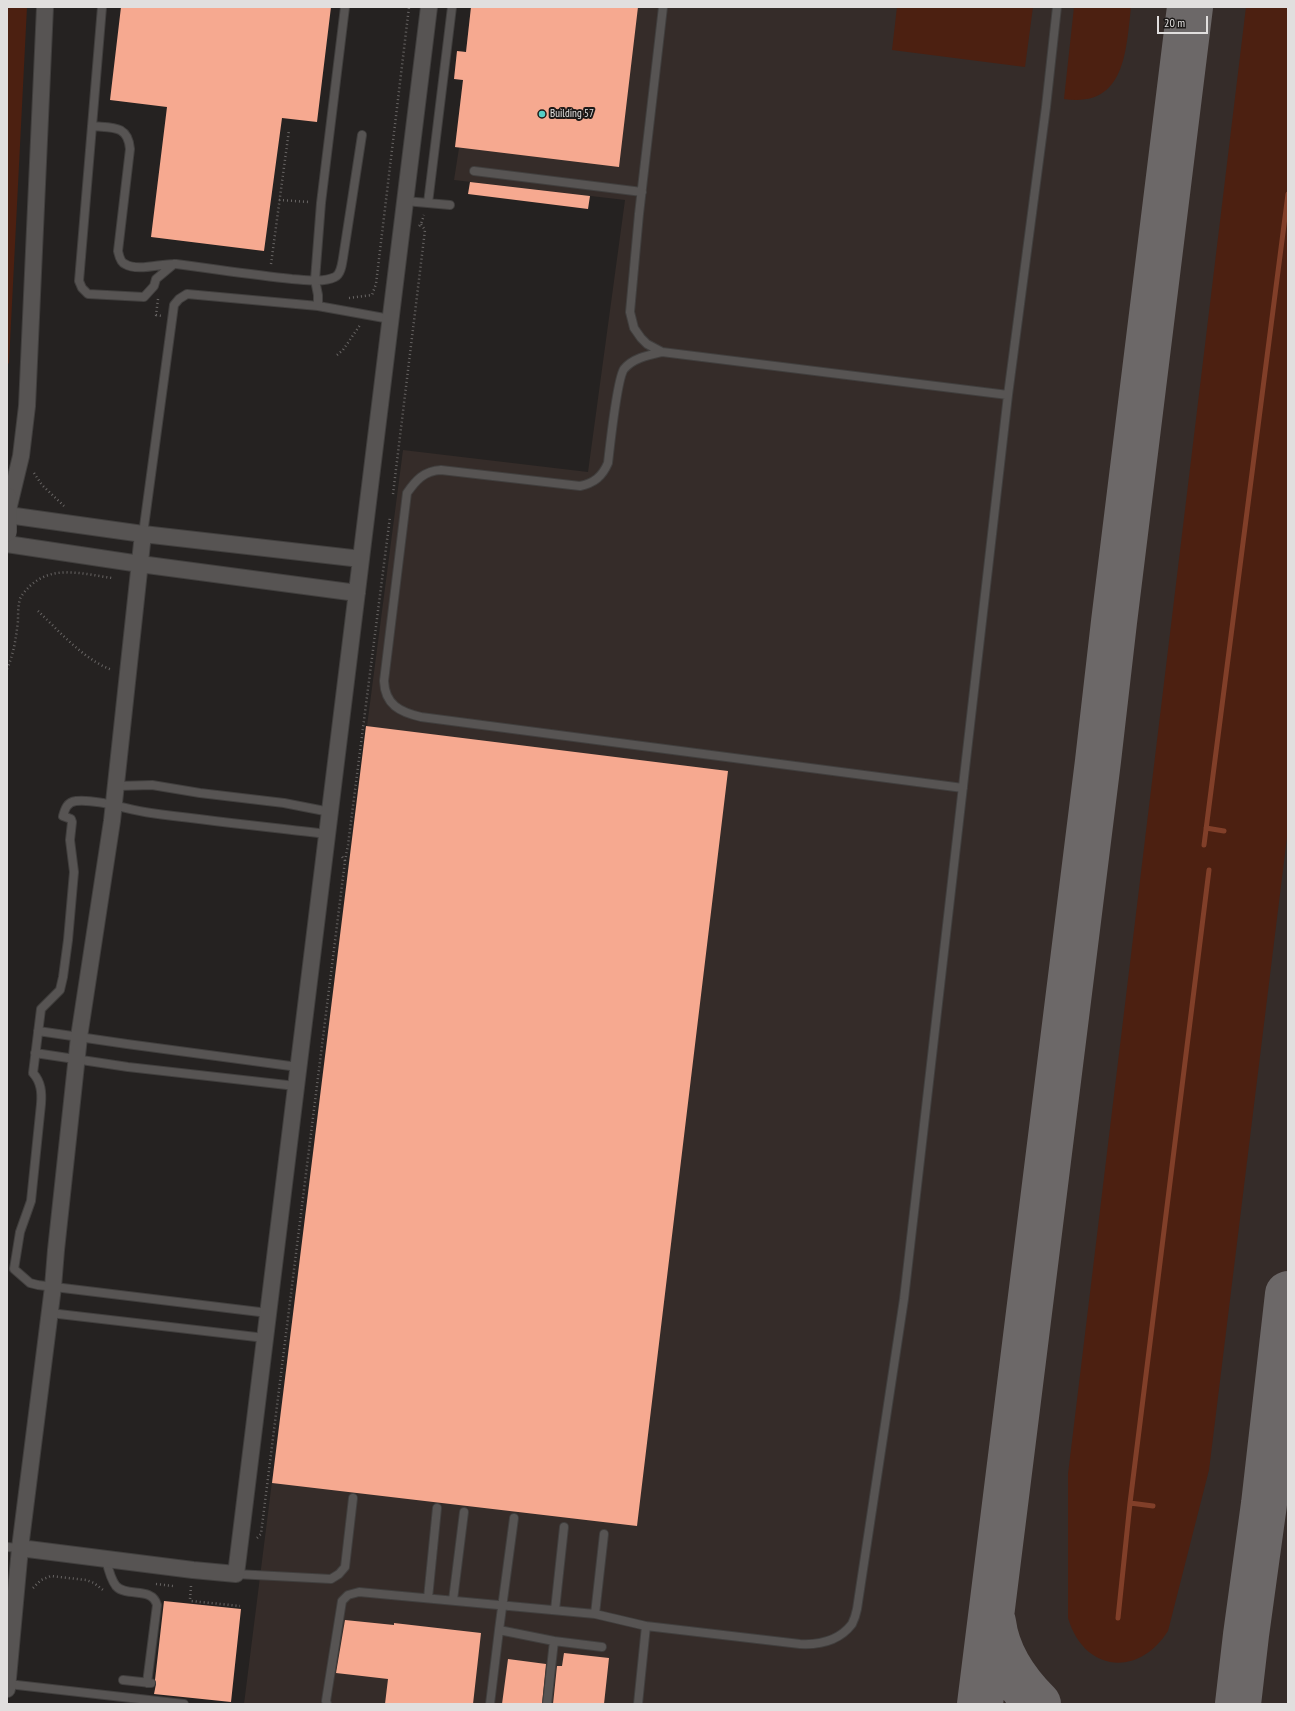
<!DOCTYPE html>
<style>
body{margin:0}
#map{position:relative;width:1295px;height:1711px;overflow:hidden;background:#252221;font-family:"PT Sans Narrow",sans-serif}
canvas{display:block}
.frame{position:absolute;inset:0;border:8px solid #e1dfde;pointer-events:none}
.scale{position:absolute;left:1157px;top:16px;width:51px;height:18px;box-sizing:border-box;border:2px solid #e1dfde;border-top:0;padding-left:5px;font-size:12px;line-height:14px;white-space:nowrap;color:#e1dfde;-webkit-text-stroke:3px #1c1918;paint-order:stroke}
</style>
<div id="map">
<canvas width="1295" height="1711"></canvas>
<div class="frame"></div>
<div class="scale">20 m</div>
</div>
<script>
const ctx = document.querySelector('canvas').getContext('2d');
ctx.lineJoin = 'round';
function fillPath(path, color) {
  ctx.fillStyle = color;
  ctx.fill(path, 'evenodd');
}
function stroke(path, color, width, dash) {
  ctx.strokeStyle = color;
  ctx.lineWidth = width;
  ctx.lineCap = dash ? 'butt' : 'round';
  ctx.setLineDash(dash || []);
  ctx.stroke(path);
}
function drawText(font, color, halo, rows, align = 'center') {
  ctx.font = font + ' "PT Sans Narrow",sans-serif';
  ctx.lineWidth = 4;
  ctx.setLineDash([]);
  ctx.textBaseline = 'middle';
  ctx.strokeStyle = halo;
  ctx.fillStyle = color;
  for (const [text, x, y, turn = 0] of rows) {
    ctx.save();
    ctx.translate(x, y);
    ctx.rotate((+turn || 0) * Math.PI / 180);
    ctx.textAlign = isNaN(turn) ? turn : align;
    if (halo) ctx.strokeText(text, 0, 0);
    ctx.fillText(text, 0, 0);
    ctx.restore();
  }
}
const built = new Path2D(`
 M471 7H1288V1704H244L367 726 403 450 588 472 625 200 454 180 459 148H455L463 80 454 79 457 51 466 52Z`);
const green = new Path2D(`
 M7 7H27L9 363 7 365Z
 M897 7H1033L1025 67 892 50Z
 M1074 7H1131C1126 52 1125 108 1064 99Z
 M1246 7H1288V829L1209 1470 1168 1631C1138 1678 1084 1672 1068 1618V1474Z`);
const stream = new Path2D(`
 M1206 828 1224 831
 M1204 845 1288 194
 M1130 1503 1209 870
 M1118 1618 1130 1503 1153 1506`);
const taxiway = new Path2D(`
 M993 1622C997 1654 1016 1682 1038 1704
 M980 1704 1098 761 1114 622 1190 7
 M1238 1704 1246 1635 1264 1504 1288 1294`);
const building = new Path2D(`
 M121 7H331L317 122 282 118 264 251 151 237 167 107 110 100Z
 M471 7H638L619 167 455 147 463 80 454 79 457 51 466 52Z
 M470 182 590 196 588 209 468 194Z
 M366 726 728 771 637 1526 272 1483Z
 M164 1601 241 1609 231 1702 154 1694 156 1684 155 1680Z
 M345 1620 394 1625V1623L481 1633 473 1704H385L388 1679 336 1673Z
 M564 1653 609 1658 604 1704H553L557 1666H562Z
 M508 1659 546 1664 542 1704H502Z`);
const path = new Path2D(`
 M279 200 309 202
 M419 226 421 224 424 215
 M271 264 289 130
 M349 298 372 295 376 284 409 7
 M158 299 156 315 162 316
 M337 355 343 350 360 325
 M34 473 42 485 64 506
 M393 494 425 230 421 224
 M38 611C60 632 83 659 112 670
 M7 669C14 653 16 638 18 621 18 614 18 606 20 599 22 594 26 590 29 587 52 564 83 574 112 578
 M345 861 348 845 390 517
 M257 1538 261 1534 345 861 341 855
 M156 1584 173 1586
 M191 1586 190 1599 191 1601 240 1606
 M33 1588 41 1580 51 1576 86 1580 94 1583 103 1590`);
const service = new Path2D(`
 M102 7 79 281 82 288 88 294 144 297 154 286 156 279 174 264
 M663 7 639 214 630 312 634 328 641 338 647 344 662 352 1008 395
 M92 126C111 128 128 124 130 149L118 251C119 255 120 262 125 264 138 272 162 263 176 264 215 269 253 275 292 279 305 280 322 283 335 277 341 274 342 264 343 258L362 135
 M474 171 642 192
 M405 201 450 205
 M428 203 452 7
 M318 306V295L315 280 321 203 345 7
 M662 352C649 355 633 358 624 369 617 379 610 446 608 463 602 477 594 483 580 486L441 470C424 471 416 480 407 493L384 681C385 705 400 712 421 717L963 788
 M143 534 174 305 179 299 187 294 318 306 390 319
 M117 786 152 785 200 793 284 803 330 812
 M38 1031 127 1044 298 1067
 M35 1053 128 1067 296 1086
 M50 1313 265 1338
 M268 1313 38 1285 30 1283 14 1269 20 1232 31 1201 41 1104C42 1092 41 1082 33 1073L41 1009 60 990 63 977 68 940 74 872 70 840 72 822 71 819 63 816C65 809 67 802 76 801 99 799 128 810 151 813 210 821 268 827 327 834
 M514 1518 499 1630 554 1641 547 1704
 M7 1547 20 1548
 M106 1559C108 1568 110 1578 116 1586 127 1598 152 1586 157 1605L147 1683
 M236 1574 331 1579 339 1574 345 1567 353 1498
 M428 1598 437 1508
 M453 1600 464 1512
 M555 1610 564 1527
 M595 1614 604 1534
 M554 1641 602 1647
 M123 1680 151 1683
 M8 1684 184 1704
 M327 1704 326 1701 342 1601 348 1595 359 1592 595 1614 646 1626 800 1644C819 1645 839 1641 852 1624 854 1620 856 1614 857 1609L904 1299 1008 395 1046 107 1057 7
 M490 1704 499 1630
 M638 1704 646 1626`);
const minor = new Path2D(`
 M8 510 21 456 27 406 45 7
 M8 515 143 534 361 559
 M7 544 140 564 357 593
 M20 1548 53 1287 56 1250 79 1037 112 821 143 534
 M7 1689 20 1548 193 1570 236 1574 429 7`);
const tertiary = new Path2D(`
 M7 497V532`);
const markers = [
 [542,114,4,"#55cec5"]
];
const poiNames = [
 ["Building 57",550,114]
];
fillPath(built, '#352c29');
fillPath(green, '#4c2011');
stroke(stream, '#813f29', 5);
stroke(taxiway, '#6c6868', 46);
fillPath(building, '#f6a990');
stroke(service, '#413f3e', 10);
stroke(minor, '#413f3e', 18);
stroke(tertiary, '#413f3e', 20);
stroke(path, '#686564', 2.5, [1, 3]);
stroke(service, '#575453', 8);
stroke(minor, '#575453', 16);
stroke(tertiary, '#575453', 19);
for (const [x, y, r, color] of markers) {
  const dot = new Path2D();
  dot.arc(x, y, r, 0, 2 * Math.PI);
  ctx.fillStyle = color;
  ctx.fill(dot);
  stroke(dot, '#1c1918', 1.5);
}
drawText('11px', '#e1dfde', '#1c1918', poiNames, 'left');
</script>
